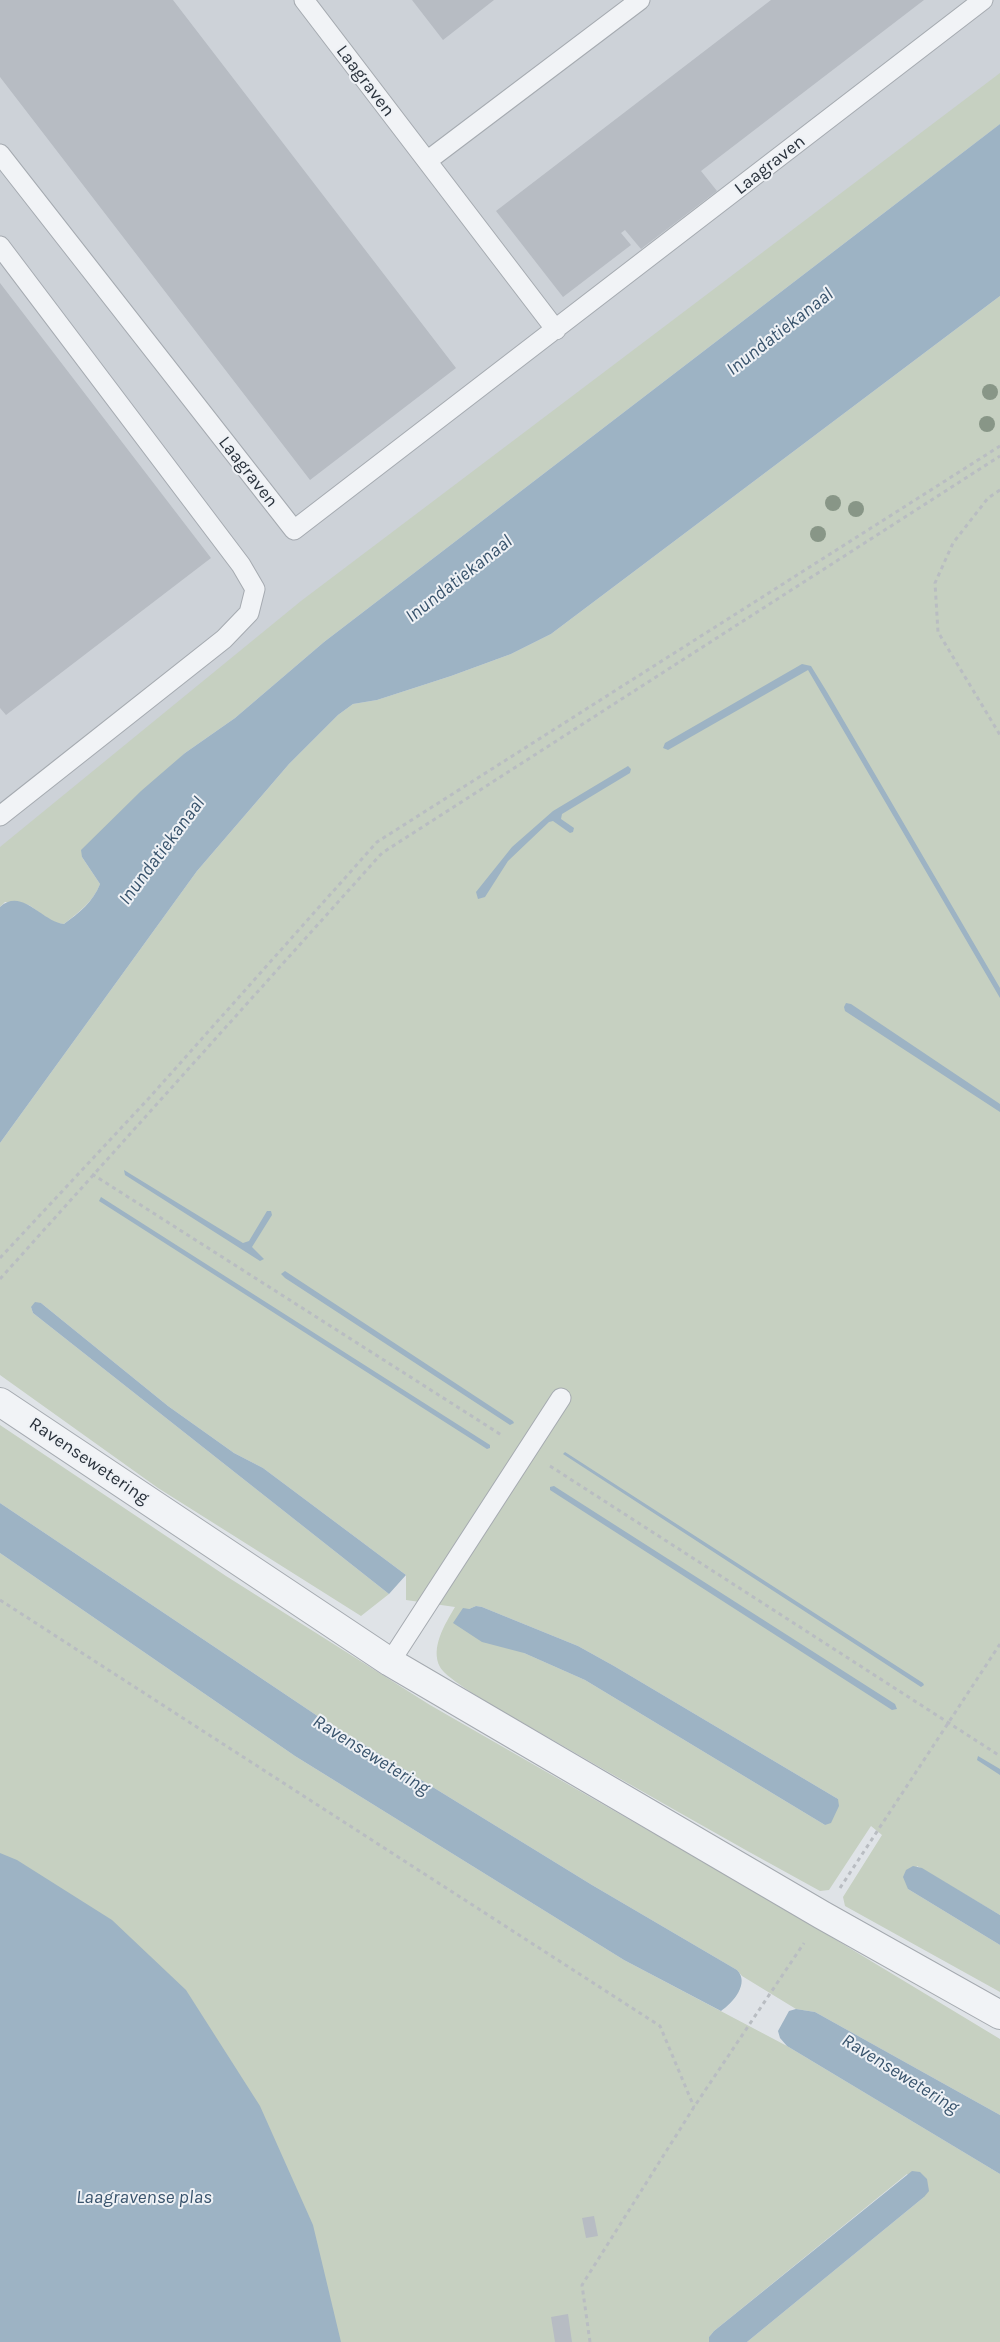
<!DOCTYPE html>
<style>
body{margin:0}
canvas{display:block;background:#dfe3e7}
</style>
<canvas width="1000" height="2342"></canvas>
<script>
const ctx = document.querySelector('canvas').getContext('2d');
ctx.lineJoin = 'round';
function fillPath(path, color) {
  ctx.fillStyle = color;
  ctx.fill(path, 'evenodd');
}
function stroke(path, color, width, dash) {
  ctx.strokeStyle = color;
  ctx.lineWidth = width;
  ctx.lineCap = dash ? 'butt' : 'round';
  ctx.setLineDash(dash || []);
  ctx.stroke(path);
}
function drawText(font, color, halo, rows, align = 'center') {
  ctx.font = font + ' Karla,sans-serif';
  ctx.lineWidth = 4;
  ctx.setLineDash([]);
  ctx.textBaseline = 'middle';
  ctx.strokeStyle = halo;
  ctx.fillStyle = color;
  for (const [text, x, y, turn = 0] of rows) {
    ctx.save();
    ctx.translate(x, y);
    ctx.rotate((+turn || 0) * Math.PI / 180);
    ctx.textAlign = isNaN(turn) ? turn : align;
    if (halo) ctx.strokeText(text, 0, 0);
    ctx.fillText(text, 0, 0);
    ctx.restore();
  }
}
const built = new Path2D(`
 M0 0H1000V124L709 345 0 874Z`);
const green = new Path2D(`
 M1000 73V124L324 642 235 718 185 753 82 857 100 884C93 902 79 912 64 924L54 923 29 905 5 902 0 907V847L301 601Z
 M1000 296V1915L917 1866 908 1889 1000 1945V1992L845 1906 843 1897 882 1835 871 1826 829 1890 820 1891C723 1838 627 1783 532 1728 515 1718 448 1682 440 1667 430 1648 445 1624 455 1607L406 1600V1575L263 1468 234 1453 168 1406 41 1303 31 1307 33 1313 389 1594 361 1616 158 1488 0 1375V1143L197 871 289 764 338 715 353 704 377 700 451 676 511 654 551 634ZM476 1606 482 1607 578 1646 614 1666 838 1799 825 1825 585 1680 524 1653 469 1609Z
 M0 1425 226 1576 430 1705 785 1909 1000 2039V2115L815 2012 796 2009 742 1976 737 1970 592 1885 322 1719 0 1503Z
 M0 1553 295 1756 624 1960 787 2046 1000 2174V2342H747L924 2197 907 2174 714 2331 709 2337V2342H0Z`);
const water = new Path2D(`
 M1000 124V296L551 634 511 654 451 676 377 700 353 704 338 715 289 764 197 871 0 1143V907C22 887 42 922 64 924 79 913 93 902 100 884L82 857 81 850 141 791 185 753 235 718 324 642Z
 M802 664 811 666 827 692 1000 988V998L808 670 668 750 663 748 665 743Z
 M628 766 631 769 630 773 562 814 561 819 574 828 573 832 570 833 553 821 549 822 508 861 485 897 478 899 476 892 512 847 553 811Z
 M846 1003 851 1004 1000 1104V1112L845 1011 844 1007Z
 M124 1170 243 1243 249 1241 267 1211H271L272 1215 252 1247 264 1259 260 1261 125 1175Z
 M101 1197 490 1445V1448L487 1449 99 1201Z
 M285 1271 513 1421 514 1423 510 1425 285 1278 281 1274Z
 M35 1302 41 1303 168 1406 234 1453 263 1468 406 1575 389 1594 33 1313 31 1307Z
 M565 1452 923 1683 924 1685 921 1687 563 1454Z
 M554 1486 895 1704 897 1709 892 1710 550 1490V1487Z
 M0 1503 322 1719 592 1885 737 1970C750 1983 733 2003 721 2011L624 1960 295 1756 0 1553Z
 M476 1606 482 1607 578 1646 614 1666 838 1799 839 1806 831 1823 825 1825 585 1680 524 1653 482 1642 453 1623 463 1608 469 1609Z
 M978 1756 1000 1769V1775L977 1760Z
 M0 1853 17 1860 112 1920 186 1990 260 2106 313 2225 341 2342H0Z
 M913 1866 922 1868 1000 1915V1945L908 1889 903 1877 906 1870Z
 M796 2009 815 2012 1000 2115V2174L787 2046 780 2038 778 2031 789 2011Z
 M912 2171 920 2172 927 2179 929 2191 924 2197 747 2342H709V2337L714 2331Z`);
const building = new Path2D(`
 M0 0H173L456 368 310 480 0 77Z
 M412 0H494L443 40Z
 M771 0H924L701 171 717 191 641 249 625 230 621 233 631 245 563 297 496 211Z
 M0 283 211 558 6 715 0 708Z
 M594 2216 598 2236 586 2238 582 2218Z
 M568 2314 572 2342H555L551 2317Z`);
const path = new Path2D(`
 M1000 490 988 498 953 543 935 583 938 632 1000 735
 M92 1174 503 1436
 M0 1258 150 1097 377 842 1000 446
 M0 1279 382 853 1000 456
 M550 1466 1000 1756
 M0 1600 660 2026 694 2107
 M840 1888 1000 1644
 M590 2342 582 2285 694 2107 804 1943`);
const service = new Path2D(`
 M304 0 556 330
 M0 154 294 530 983 0
 M427 161 640 0
 M0 246 241 565 255 589 249 613 224 639 0 816
 M390 1662 561 1398`);
const tertiary = new Path2D(`
 M0 1402 390 1662 822 1915 1000 2015`);
const trees = [
 [990,392],
 [987,424],
 [833,503],
 [856,509],
 [818,534]
];
const streetNames = [
 ["Laagraven",365,81,53],
 ["Laagraven",770,165,-38],
 ["Laagraven",248,472,52],
 ["Ravensewetering",89,1461,34]
];
const waterNames = [
 ["Inundatiekanaal",780,332,-38],
 ["Inundatiekanaal",459,579,-38],
 ["Inundatiekanaal",162,851,-53],
 ["Ravensewetering",371,1755,32],
 ["Ravensewetering",900,2074,32],
 ["Laagravense plas",144,2198]
];
fillPath(built, '#cdd2d8');
fillPath(green, '#c6d0c1');
fillPath(water, '#9db3c4');
fillPath(building, '#b7bcc3');
stroke(service, '#a5aab0', 21);
stroke(tertiary, '#a5aab0', 30);
stroke(path, '#b9bdc2', 3, [4, 4]);
stroke(service, '#f1f3f6', 19);
stroke(tertiary, '#f1f3f6', 28);
ctx.fillStyle = '#889687';
for (const [x, y] of trees) {
  ctx.beginPath();
  ctx.arc(x, y, 8, 0, 2 * Math.PI);
  ctx.fill();
}
drawText('18px', '#2a323c', '#eef1f5', streetNames);
drawText('italic 19px', '#38536c', '#eef1f5', waterNames);
</script>
